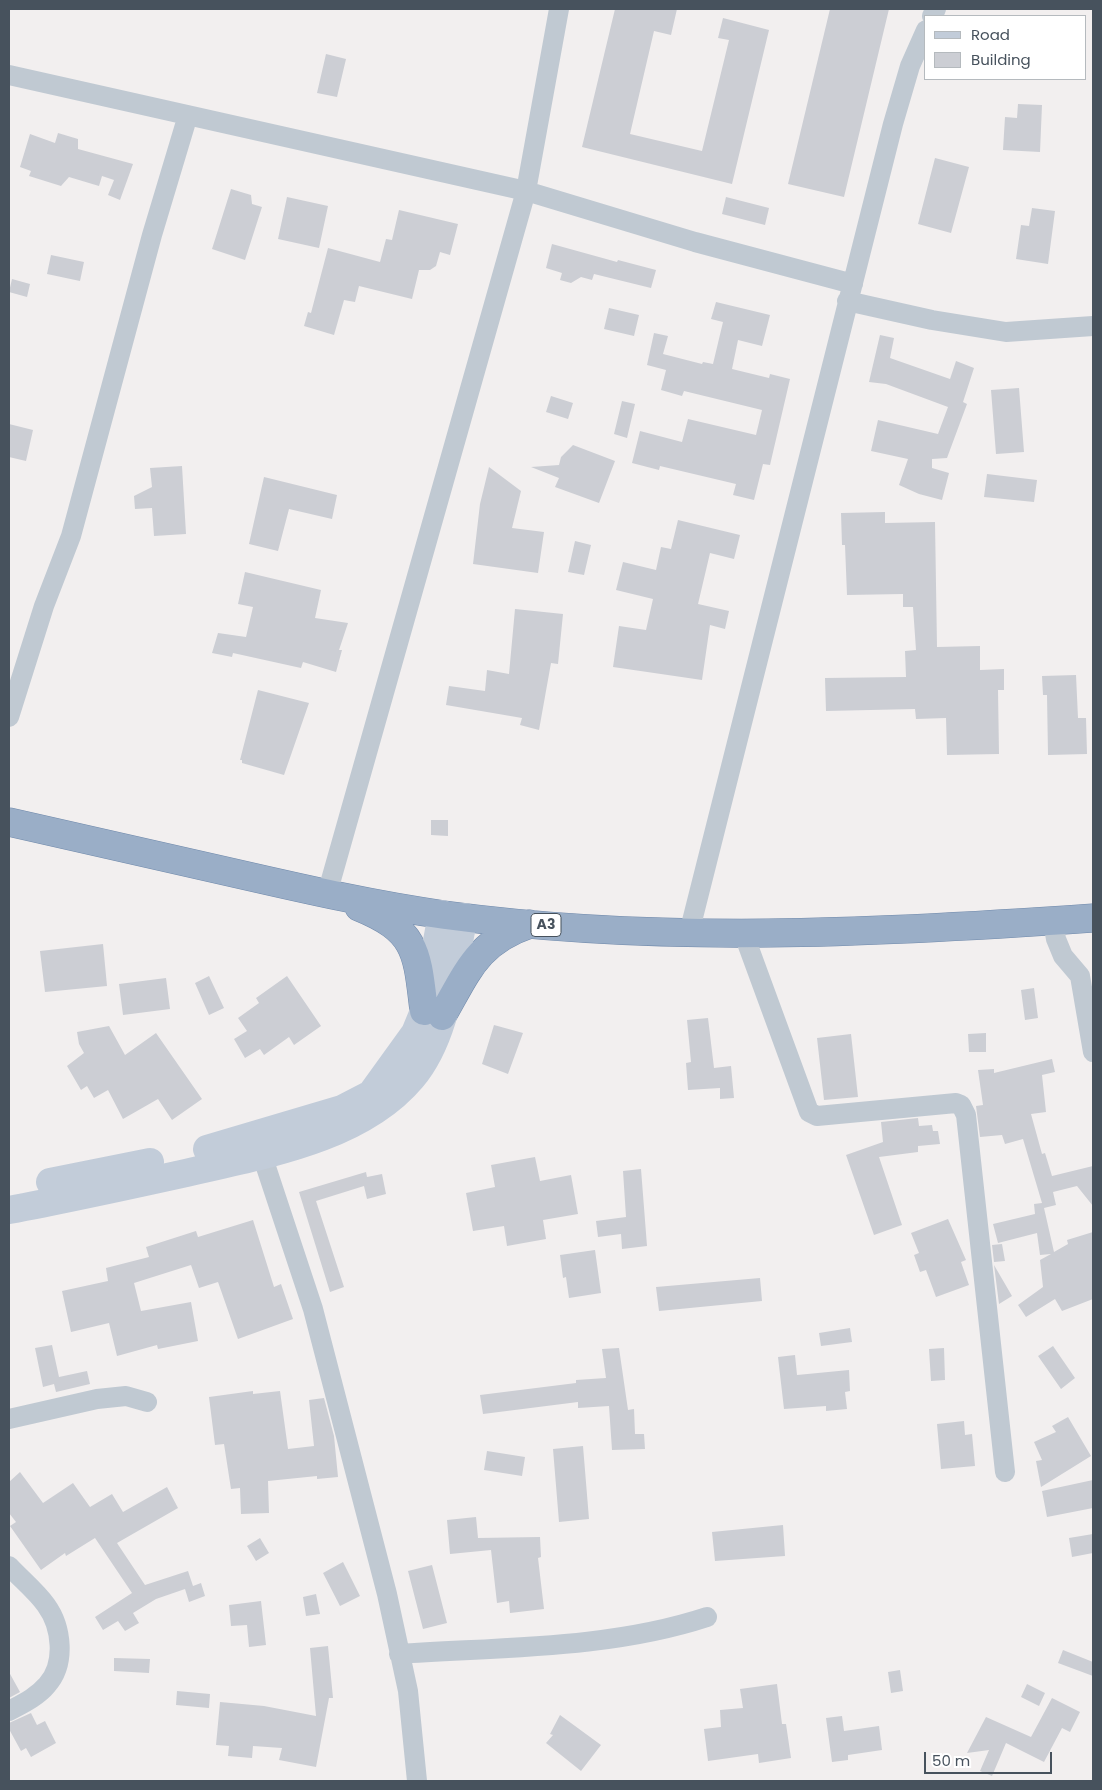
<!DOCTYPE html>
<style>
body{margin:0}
#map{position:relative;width:1102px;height:1790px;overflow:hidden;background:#f2efef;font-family:Poppins,sans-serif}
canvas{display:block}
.frame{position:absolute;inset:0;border:10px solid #47525d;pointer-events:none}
.legend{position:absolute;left:924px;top:15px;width:162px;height:65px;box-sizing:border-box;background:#fff;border:1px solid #b5babe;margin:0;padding:6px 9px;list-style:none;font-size:15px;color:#47525d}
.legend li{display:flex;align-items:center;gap:10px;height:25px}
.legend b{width:25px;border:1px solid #b5babe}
.scale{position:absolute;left:924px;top:1752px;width:128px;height:22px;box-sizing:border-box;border:2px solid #47525d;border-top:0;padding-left:6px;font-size:15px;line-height:18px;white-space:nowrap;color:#47525d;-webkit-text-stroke:4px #fff;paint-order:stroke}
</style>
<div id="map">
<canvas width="1102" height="1790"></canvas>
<div class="frame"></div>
<ul class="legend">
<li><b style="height:6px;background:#c2ccd9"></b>Road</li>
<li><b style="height:14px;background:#ccced4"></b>Building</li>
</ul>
<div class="scale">50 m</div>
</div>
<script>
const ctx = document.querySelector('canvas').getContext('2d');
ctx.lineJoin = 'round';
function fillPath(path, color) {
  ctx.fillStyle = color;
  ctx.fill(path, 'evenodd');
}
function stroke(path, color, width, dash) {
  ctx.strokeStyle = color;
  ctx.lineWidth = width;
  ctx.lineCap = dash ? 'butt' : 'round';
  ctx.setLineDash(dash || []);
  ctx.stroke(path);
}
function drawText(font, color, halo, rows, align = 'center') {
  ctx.font = font + ' Poppins,sans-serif';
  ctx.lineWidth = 4;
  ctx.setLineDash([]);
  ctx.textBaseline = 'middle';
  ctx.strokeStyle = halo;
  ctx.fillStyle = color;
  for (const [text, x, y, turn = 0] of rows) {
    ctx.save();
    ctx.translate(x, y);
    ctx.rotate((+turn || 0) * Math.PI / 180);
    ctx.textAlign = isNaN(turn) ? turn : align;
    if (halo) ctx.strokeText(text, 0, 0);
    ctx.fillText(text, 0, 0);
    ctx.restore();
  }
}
const building = new Path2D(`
 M615 9H677L671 35 654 31 630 134 702 151 729 40 718 38 723 18 769 30 732 184 582 147Z
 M830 9H889L844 197 788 184Z
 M326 54 346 59 337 97 317 93Z
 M1018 104 1042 105 1040 152 1003 150 1005 117 1017 118Z
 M58 133 78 139V149L133 164 120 200 108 195 114 180 102 176 99 186 69 177 61 186 29 176 31 171 20 167 30 134 55 143Z
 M935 158 969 167 951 233 918 224Z
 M231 189 251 195 252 204 262 207 245 260 212 249Z
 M287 197 328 206 319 248 278 239Z
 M726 197 769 208 765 225 722 214Z
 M1032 208 1055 211 1048 264 1016 259 1021 225 1029 226Z
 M399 210 458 224 450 255 440 252 436 266 430 270H419L412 299 359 286 355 302 344 300 334 335 304 326 308 312 311 313 328 248 380 262 386 239 392 240Z
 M552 244 617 262 618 260 656 270 651 288 594 274 592 280 581 277 571 283 560 280 562 273 546 268Z
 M51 255 84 262 80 281 47 274Z
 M12 279 30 284 27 297 9 292Z
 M716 302 770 315 762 346 738 340 732 369 769 378 770 374 790 379 770 465 763 464 754 500 733 495 736 484 660 466 659 470 632 463 640 431 682 442 688 419 756 435 762 410 684 391 682 396 661 390 666 370 647 365 654 333 668 336 663 354 702 364 703 362 713 364 723 322 711 319Z
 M609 308 639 315 634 336 604 329Z
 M880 335 894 338 890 358 950 379 956 361 974 368 963 402 967 404 947 458 932 459V468L949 473 942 500 919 494 899 485 908 459 871 451 878 420 938 434 948 407 886 384 869 382Z
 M1019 388 1024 452 996 454 991 390Z
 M551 396 573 403 568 419 546 412Z
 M622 401 635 404 627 438 614 434Z
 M9 424 33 430 26 461 9 457Z
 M573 445 615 461 599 503 555 487 559 478 531 467 559 465 561 457Z
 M182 466 186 534 154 536 152 508 135 509 134 496 152 487 150 468Z
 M489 467 521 491 512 528 544 532 538 573 473 564 480 504Z
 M987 474 1037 480 1034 502 984 497Z
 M264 477 337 495 332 519 289 509 278 551 249 544Z
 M885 512V523L935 522 937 647 980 646V670L1004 669V690H998L999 754 947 755 946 718 916 719 915 709 826 711 825 678 906 677 905 651 916 650 913 607H903V594L847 595 845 545H842L841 513Z
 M678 520 740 535 734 559 710 553 698 604 729 611 725 629 710 625 702 680 613 667 619 626 646 630 653 599 616 590 623 562 656 570 661 547 671 549Z
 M575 541 591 545 584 575 568 572Z
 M245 572 321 590 315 618 348 623 339 650H342L336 672 303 662 301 668 233 653 232 657 212 653 218 633 246 637 253 607 238 604Z
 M515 609 563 614 558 664 551 663 539 730 520 725 522 718 446 705 449 686 485 691 487 670 509 674Z
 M1076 675 1078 718H1086L1087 754 1048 755 1047 695H1043L1042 676Z
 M258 690 309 703 284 775 242 763V760H240Z
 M431 820H448V836L431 835Z
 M103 944 107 986 45 992 40 951Z
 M209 976 224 1008 209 1015 195 983Z
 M287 976 321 1026 294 1045 289 1037 264 1055 260 1049 245 1058 234 1039 247 1031 238 1018 259 1003 256 998Z
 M166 978 170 1009 123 1015 119 984Z
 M1034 988 1038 1018 1025 1020 1021 990Z
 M708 1018 714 1068 731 1066 734 1098 720 1099V1088L688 1090 686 1063 691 1062 687 1020Z
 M494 1025 523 1033 508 1074 482 1064Z
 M109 1026 125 1055 156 1033 202 1099 172 1120 158 1099 123 1119 108 1090 94 1098 87 1086 81 1090 67 1066 84 1053 79 1044 77 1032Z
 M986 1033V1052H969L968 1034Z
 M851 1034 858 1097 824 1100 817 1038Z
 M1052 1059 1055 1072 1042 1075 1046 1112 1031 1114 1042 1154 1045 1153 1052 1176 1093 1166V1206L1077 1186 1053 1192 1056 1205 1044 1208 1054 1252 1068 1244 1067 1240 1093 1232V1299L1062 1311 1055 1299 1026 1317 1018 1305 1043 1287 1040 1260 1051 1254 1040 1255 1037 1233 998 1243 993 1224 1035 1214 1034 1204 1042 1203 1023 1139 1005 1144 1002 1135 980 1137 976 1106 983 1105 978 1070 994 1069V1073Z
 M918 1118 919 1126 932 1125 933 1131H938L940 1144 918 1146V1152L879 1157 902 1225 874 1235 846 1155 883 1142 881 1122Z
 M535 1157 540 1181 571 1175 578 1214 543 1220 546 1239 507 1246 504 1226 473 1231 466 1193 495 1187 491 1165Z
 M641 1169 647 1246 622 1249 621 1234 598 1237 596 1221 626 1217 623 1171Z
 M366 1172 367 1177 382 1174 386 1194 367 1199 364 1186 316 1201 344 1287 330 1292 299 1192Z
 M948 1219 966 1260 961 1262 969 1285 936 1297 926 1270 920 1272 914 1255 919 1253 911 1233Z
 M253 1220 274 1287 281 1284 293 1319 238 1339 218 1282 199 1288 191 1265 134 1283 141 1311 191 1302 198 1341 158 1349 157 1345 117 1356 109 1323 71 1332 62 1291 108 1281 106 1268 149 1257 146 1247 196 1231 198 1237Z
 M1002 1244 1005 1261 994 1262 992 1245Z
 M595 1250 601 1293 569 1298 566 1277 563 1278 560 1255Z
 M994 1265 1012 1296 999 1304Z
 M760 1278 762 1301 659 1311 656 1287Z
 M850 1328 852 1342 821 1346 819 1333Z
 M52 1345 59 1377 87 1371 90 1384 56 1392 54 1384 43 1387 35 1348Z
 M1053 1346 1075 1378 1061 1389 1038 1356Z
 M619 1348 628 1410 634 1409 635 1434H644L645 1449 612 1450 609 1406 578 1408V1402L483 1414 480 1395 576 1383V1380L606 1378 602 1349Z
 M944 1348 945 1380 931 1381 929 1349Z
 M795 1355 797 1375 849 1370 850 1391 845 1392 847 1409 826 1411V1406L784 1409 778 1357Z
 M253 1391V1394L280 1391 288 1449 314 1446 309 1400 324 1398 334 1436 338 1477 317 1479V1476L268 1481 269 1513 241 1514 240 1488 231 1489 224 1444 215 1445 209 1397Z
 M1068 1417 1091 1456 1041 1487 1036 1461 1042 1460 1034 1442 1056 1432 1052 1426Z
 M964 1421 965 1435 972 1434 975 1466 941 1469 937 1424Z
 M583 1446 589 1519 559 1522 553 1449Z
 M487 1451 525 1457 522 1476 484 1470Z
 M20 1472 43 1503 73 1483 90 1507 112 1494 123 1512 167 1487 178 1508 117 1543 145 1585 188 1571 193 1586 201 1583 205 1596 189 1602 185 1589 156 1599 133 1613 139 1623 125 1631 118 1621 103 1630 95 1617 132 1593 95 1538 66 1556 65 1553 41 1570 10 1526 16 1522 9 1513V1482Z
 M1093 1480V1508L1047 1517 1042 1491Z
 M476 1517 478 1538 540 1537 541 1557 538 1558 544 1609 510 1613 509 1601 497 1603 491 1550 450 1554 447 1520Z
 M783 1525 785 1556 715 1561 712 1532Z
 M1093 1534V1553L1072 1557 1069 1538Z
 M260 1538 269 1553 256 1561 247 1546Z
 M343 1562 360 1596 340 1606 323 1573Z
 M432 1565 447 1623 423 1629 408 1571Z
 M316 1594 320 1614 306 1616 303 1597Z
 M261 1601 266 1645 249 1647 247 1625 231 1626 229 1605Z
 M328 1646 333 1698H329L316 1767 279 1760 282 1748 253 1746 252 1758 228 1756 229 1746 216 1745 220 1702 264 1706 316 1716 310 1648Z
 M1063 1650 1093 1662V1676L1058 1663Z
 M114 1658 150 1659 149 1673 114 1671Z
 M900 1670 903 1691 891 1693 888 1672Z
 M9 1672 20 1692 9 1698Z
 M777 1684 782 1724H786L791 1758 759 1763 758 1754 708 1761 704 1729 721 1727 720 1710 743 1708 740 1689Z
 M1027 1684 1045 1693 1039 1706 1021 1697Z
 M177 1691 210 1694 209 1708 176 1705Z
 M1052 1698 1080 1712 1070 1732 1062 1728 1044 1762 1006 1743 992 1776 980 1771 989 1750 967 1753 986 1717 1031 1737Z
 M31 1713 37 1725 45 1721 56 1743 31 1757 26 1748 21 1751 9 1729V1723Z
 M560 1715 601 1745 581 1771 546 1743 553 1735 550 1734Z
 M842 1716 844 1731 879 1726 882 1750 848 1755V1760L832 1762 826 1718Z`);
const minor = new Path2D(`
 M932 16 936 9
 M9 75 526 191 695 242 853 284
 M847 301 932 320 1006 332 1093 326
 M9 717 44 606 71 536 152 235 188 115
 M327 894 526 191 559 9
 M1053 921 1056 939 1063 956 1080 976 1093 1052
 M743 932 809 1112 817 1116 956 1103 961 1105 966 1115 1005 1472
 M689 933 893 124 910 66 926 30
 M262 1155 313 1309 387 1594 408 1691 417 1781
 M9 1419 97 1399 126 1396 147 1402
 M9 1566C21 1579 36 1591 46 1605 62 1627 66 1664 47 1685 37 1697 22 1704 9 1711
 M399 1654C501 1647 610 1649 707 1617`);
const secondary = new Path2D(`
 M207 1149 342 1109 371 1094 415 1033 424 1011 442 914
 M50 1182 150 1162
 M9 1210C68 1199 127 1186 186 1173 262 1155 360 1140 412 1078 448 1035 452 970 464 917`);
const trunk = new Path2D(`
 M9 822C84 839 159 856 234 873 304 889 374 905 445 915 659 944 878 933 1093 918
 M359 907C418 931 417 953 424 1011
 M442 1016C468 971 477 942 530 924`);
const shields = [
 [546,925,30]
];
const shieldNames = [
 ["A3",546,925]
];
fillPath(building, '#ccced4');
stroke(trunk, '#718aab', 29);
stroke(minor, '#c0c9d2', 20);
stroke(secondary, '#c2ccd9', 28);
stroke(trunk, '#9aaec7', 28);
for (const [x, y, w] of shields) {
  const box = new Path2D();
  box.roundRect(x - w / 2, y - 11.5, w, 23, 4);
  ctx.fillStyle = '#fff';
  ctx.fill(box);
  stroke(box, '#47525d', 1);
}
drawText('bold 14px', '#47525d', null, shieldNames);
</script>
